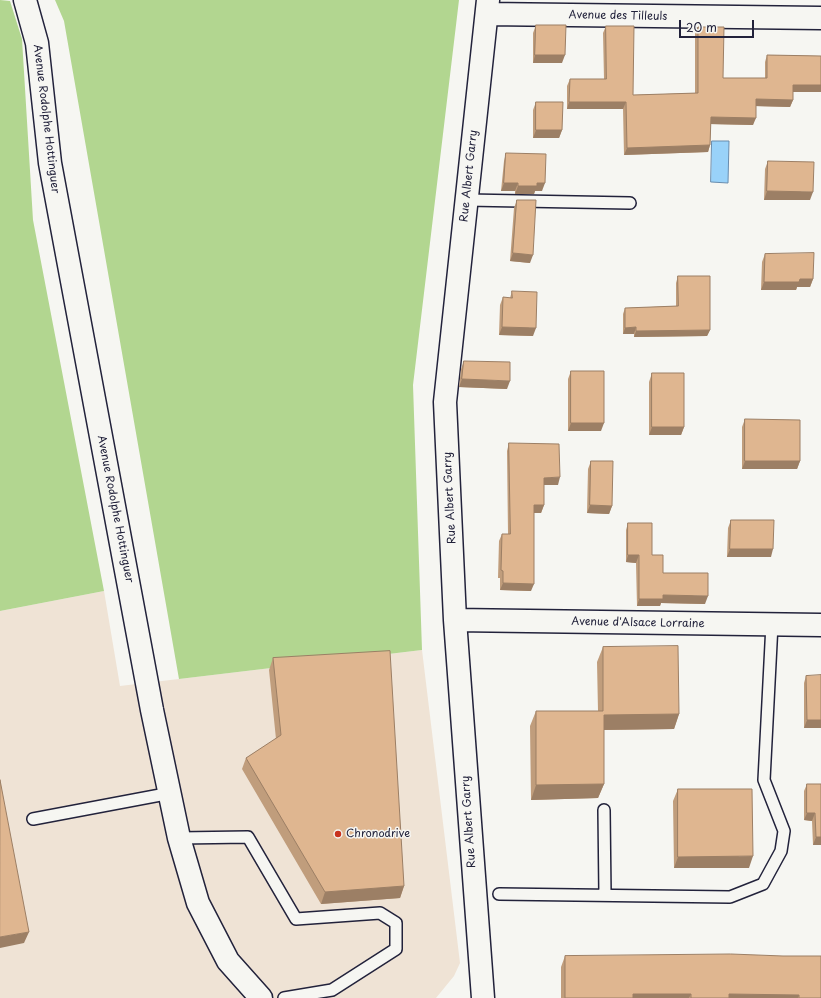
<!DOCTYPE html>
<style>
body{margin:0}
#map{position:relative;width:821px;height:998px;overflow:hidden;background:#f6f6f2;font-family:"Playpen Sans",sans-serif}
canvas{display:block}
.scale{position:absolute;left:679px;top:20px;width:75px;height:18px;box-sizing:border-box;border:2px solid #22223b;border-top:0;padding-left:5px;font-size:12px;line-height:14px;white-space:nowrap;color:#22223b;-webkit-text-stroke:3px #f6f6f2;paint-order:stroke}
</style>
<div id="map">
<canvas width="821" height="998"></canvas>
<div class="scale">20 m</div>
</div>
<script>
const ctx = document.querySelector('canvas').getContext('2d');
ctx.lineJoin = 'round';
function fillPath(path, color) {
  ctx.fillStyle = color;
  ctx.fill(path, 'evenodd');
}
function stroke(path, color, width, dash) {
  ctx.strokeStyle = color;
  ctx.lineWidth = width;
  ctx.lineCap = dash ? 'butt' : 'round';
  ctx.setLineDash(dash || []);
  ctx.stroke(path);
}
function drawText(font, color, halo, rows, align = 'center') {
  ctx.font = font + ' "Playpen Sans",sans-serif';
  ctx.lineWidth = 3;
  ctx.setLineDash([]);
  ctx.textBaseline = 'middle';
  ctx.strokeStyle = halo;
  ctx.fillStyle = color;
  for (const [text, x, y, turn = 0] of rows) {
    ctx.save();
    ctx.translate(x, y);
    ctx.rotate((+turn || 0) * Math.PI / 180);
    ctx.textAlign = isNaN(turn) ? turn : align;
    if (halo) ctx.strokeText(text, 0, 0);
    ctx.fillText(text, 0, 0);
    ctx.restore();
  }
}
const built = new Path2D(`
 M104 591 120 686 422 650 460 963 454 976 436 998H0V611Z`);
const green = new Path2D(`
 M0 0 10 1 22 39 33 220 104 591 0 611Z
 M55 0H459L413 385 422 650 179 679 64 21Z`);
const water = new Path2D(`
 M712 141H729L728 183 711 182Z`);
const service = new Path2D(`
 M467 200 630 203
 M604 810 605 895
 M33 819 171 793
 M179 838 248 837 296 919 380 913 396 923V949L332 990 284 998
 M499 894 730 897 763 884 781 851 784 831 764 780 772 624`);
const minor = new Path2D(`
 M487 14 821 18
 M455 620 821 625
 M483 998 455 620 445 402 488 0`);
const tertiary = new Path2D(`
 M25 0 37 43 50 163 152 710 179 838 198 903 228 961 261 998`);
const wall = new Path2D(`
 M536 25 562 63H533V33Z
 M606 26 633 95 695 93V34L698 27 723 78H765V62L767 55 821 56V92H793V100L790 107 756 106 753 125 711 124 710 145 708 152 624 155 623 109H567V86L570 79H604L603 33Z
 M536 102 562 130 559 138H533V110Z
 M506 153 542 191H535L534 194H515V191H501L504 161Z
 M768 161 810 200H764L765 169Z
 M517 200 530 263 510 261 514 208Z
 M765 254 813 279 810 287H797L796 290H761L762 262Z
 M678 276 710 330 707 336 634 337V334H623V314L625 308 676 306V283Z
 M512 291 533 336 499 335 500 305 503 297 510 298Z
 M464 361 507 389 459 387 461 369Z
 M571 371 601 431H568V379Z
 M652 373 684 427 681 435H649V382Z
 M745 419 800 461 797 469H742V427Z
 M509 443 558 485H544V505L541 513H534L531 591 500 590V578H498L499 541 502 534H508L507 451Z
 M591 461 612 506 609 514 587 513 588 469Z
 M731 520 771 557H727L728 528Z
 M628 523 652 555 663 573 705 604 661 603 660 606H637L636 563 626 562V530Z
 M603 647 679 714 674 729 604 730V784L598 798 531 800 530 726 536 711H598L597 662Z
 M273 658 404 886 400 898 321 904 242 769 246 758 276 739 269 670Z
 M806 676 821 728H804V683Z
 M807 784H821V845H813L812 821 804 820V791Z
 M678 789 749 868H674L673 801Z
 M565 956H783L821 998H561V967Z`);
const shadedWall = new Path2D(`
 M535 55H565L562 63H533Z
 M793 85H821V92H790Z
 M756 99 793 100 790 107 753 106Z
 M569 102H626L623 109H567Z
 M711 117 756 118 753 125 708 124Z
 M536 130H562L559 138H533Z
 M710 145 708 152 624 155 627 148Z
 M504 183H518L515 191H501Z
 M537 183H545L542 191H535L534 194H515L518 186Z
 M767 191 813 192 810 200H764Z
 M513 253 533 255 530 263 510 261Z
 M800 279H813L810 287H797L796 290H761L764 282Z
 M502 327 536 328 533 336 499 335Z
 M636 327 634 334H623L625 328Z
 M710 330 707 336 634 337 636 331Z
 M462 379 510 381 507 389 459 387Z
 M571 423H604L601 431H568Z
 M652 427H684L681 435H649Z
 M745 461H800L797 469H742Z
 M560 477 558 485H541L544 478Z
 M534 505H544L541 513H532Z
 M590 505 612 506 609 514 587 513Z
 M730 549H773L771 557H727Z
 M628 555H639L636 563 626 562Z
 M503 583 534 584 531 591 500 590Z
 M663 595 708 596 705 604 661 603 660 606H637L639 599Z
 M679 714 674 729 599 730 604 715Z
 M807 720H821V728H804Z
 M604 784 598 798 531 800 536 785Z
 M807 813H815L812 821 804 820Z
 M816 837H821V845H813Z
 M753 856 749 868H674L678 857Z
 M404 886 400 898 321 904 325 892Z
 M29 932 24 943 0 948V937Z
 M633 994H691L689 998H632Z
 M729 994 799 995 798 998H727Z`);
const building = new Path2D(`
 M536 25H566L565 55H535Z
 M606 26H634L633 95 698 93V27H724L723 78H767V55L821 56V85H793V100L756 99V118L711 117 710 145 627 148 626 102H569L570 79H606Z
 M536 102H563L562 130H536Z
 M506 153 546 154 545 183H537V186H518V183H504Z
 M768 161 814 162 813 192 767 191Z
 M517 200H536L533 255 513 253Z
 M814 253 813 279H800L799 282H764L765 254Z
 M678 276H710V330L636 331V327L625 328V308L678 306Z
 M512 291 537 292 536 328 502 327 503 297 512 298Z
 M464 361 510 362V381L462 379Z
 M571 371H604V423H571Z
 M652 373H684V427H652Z
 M745 419 800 420V461H745Z
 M509 443 559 444 560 477 544 478V505H534V584L503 583V571L501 570 502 534H510Z
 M591 461H613L612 506 590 505Z
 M731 520H774L773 549H730Z
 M628 523H652V555H663V573H708V596L663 595V599H639V555H628Z
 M678 646 679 714 604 715V784L536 785V711H603V647Z
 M390 651 404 886 325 892 246 758 281 735 273 658Z
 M821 675V720H807L806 676Z
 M0 780 29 932 0 937Z
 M807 784H821V837H816L815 813H807Z
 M678 789H752L753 856 678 857Z
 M731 954 783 956H821V998H799V995L729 994V998H691V994H633V998H565V956Z`);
const markers = [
 [338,834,4,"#c8321e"]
];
const streetNames = [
 ["Avenue des Tilleuls",618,16,1],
 ["Avenue Rodolphe Hottinguer",46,119,83],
 ["Rue Albert Garry",469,176,-84],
 ["Rue Albert Garry",450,498,-93],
 ["Avenue Rodolphe Hottinguer",115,509,79],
 ["Avenue d'Alsace Lorraine",638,623,1],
 ["Rue Albert Garry",469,822,-94]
];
const poiNames = [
 ["Chronodrive",346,834]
];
fillPath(built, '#efe3d5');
fillPath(green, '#b2d690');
fillPath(water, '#99d2f9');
stroke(water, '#698cad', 1);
stroke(service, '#22223b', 14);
stroke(minor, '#22223b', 25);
stroke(tertiary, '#22223b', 25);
stroke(service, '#f6f6f2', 11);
stroke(minor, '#f6f6f2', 22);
stroke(tertiary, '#f6f6f2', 22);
fillPath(wall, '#c09d7c');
fillPath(shadedWall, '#9c7f65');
fillPath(building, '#dfb690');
stroke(building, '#9c7f65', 1);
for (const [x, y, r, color] of markers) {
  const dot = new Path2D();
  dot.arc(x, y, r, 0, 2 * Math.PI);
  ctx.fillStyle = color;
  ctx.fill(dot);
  stroke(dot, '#f6f6f2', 1.5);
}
drawText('11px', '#22223b', '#f6f6f2', streetNames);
drawText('11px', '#22223b', '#f6f6f2', poiNames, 'left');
</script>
